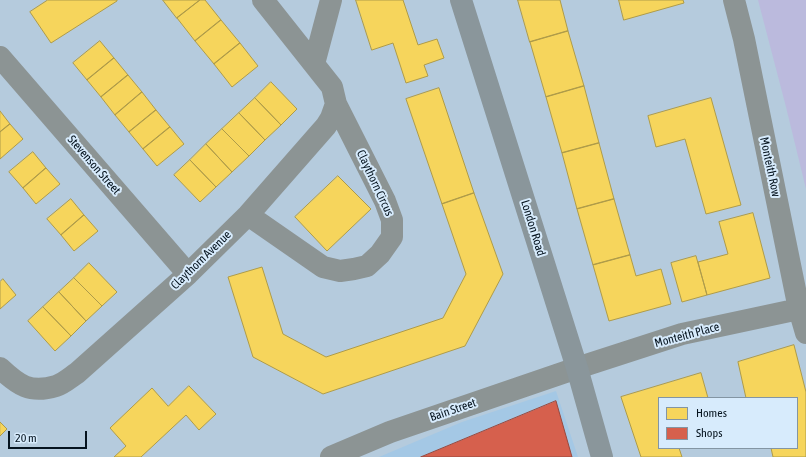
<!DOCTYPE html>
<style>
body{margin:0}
#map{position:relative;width:806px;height:457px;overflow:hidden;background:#b5cbdd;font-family:"Asap Condensed",sans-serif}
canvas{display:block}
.legend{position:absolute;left:658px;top:397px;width:140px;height:52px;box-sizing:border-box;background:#d7ebfc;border:1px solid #8395a3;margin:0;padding:5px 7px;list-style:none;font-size:12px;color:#05131e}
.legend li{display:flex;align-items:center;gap:8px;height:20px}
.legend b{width:20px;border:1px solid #8395a3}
.scale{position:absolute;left:8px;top:431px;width:79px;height:18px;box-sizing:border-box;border:2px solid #05131e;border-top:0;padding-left:5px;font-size:12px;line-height:14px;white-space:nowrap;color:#05131e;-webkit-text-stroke:3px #d7ebfc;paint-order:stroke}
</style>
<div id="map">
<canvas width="806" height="457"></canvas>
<ul class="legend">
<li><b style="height:11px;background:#f6d55c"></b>Homes</li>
<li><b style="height:11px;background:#d6604d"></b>Shops</li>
</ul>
<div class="scale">20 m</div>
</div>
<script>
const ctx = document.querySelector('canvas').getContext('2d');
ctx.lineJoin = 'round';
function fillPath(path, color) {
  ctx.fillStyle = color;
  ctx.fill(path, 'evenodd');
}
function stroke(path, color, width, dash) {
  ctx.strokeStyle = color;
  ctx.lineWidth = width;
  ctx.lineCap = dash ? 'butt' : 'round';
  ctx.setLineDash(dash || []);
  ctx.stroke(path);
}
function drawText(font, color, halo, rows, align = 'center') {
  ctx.font = font + ' "Asap Condensed",sans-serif';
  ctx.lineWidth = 4;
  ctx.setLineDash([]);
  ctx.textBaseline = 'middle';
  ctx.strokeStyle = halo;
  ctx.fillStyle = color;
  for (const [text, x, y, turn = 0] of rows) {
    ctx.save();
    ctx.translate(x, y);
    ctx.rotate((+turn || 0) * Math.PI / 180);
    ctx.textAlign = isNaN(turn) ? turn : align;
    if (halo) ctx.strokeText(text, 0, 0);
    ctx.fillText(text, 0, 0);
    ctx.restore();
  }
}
const built = new Path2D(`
 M556 391 578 457H379L462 422Z`);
const green = new Path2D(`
 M758 0H806V189L786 107Z`);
const homes = new Path2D(`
 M48 0H117V1L51 43 30 12Z
 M163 0H200L177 18Z
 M200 0H205L221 20 195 41 177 18Z
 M356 0H403L418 45 437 39 444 58 424 65 428 76 406 83 393 43 372 50Z
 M518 0H560L568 31 530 42Z
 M619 0H683L684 3 624 20Z
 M221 20 240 43 214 64 195 41Z
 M568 31 584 86 546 97 530 42Z
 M100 41 114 58 87 80 73 63Z
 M240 43 258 66 232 87 214 64Z
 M114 58 128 75 101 97 87 80Z
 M128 75 142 92 115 115 101 97Z
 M271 82 297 109 281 125 255 98Z
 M584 86 599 143 562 153 546 97Z
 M439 88 474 193 442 204 406 99Z
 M142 92 156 110 129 132 115 115Z
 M255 98 281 125 265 140 239 113Z
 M711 98 741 205 706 214 685 139 656 147 648 116Z
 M156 110 170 127 143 149 129 132Z
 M0 111 10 124 0 132Z
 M239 113 265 140 249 156 222 129Z
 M10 124 23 139 0 159V132Z
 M170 127 184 144 157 166 143 149Z
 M222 129 249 156 232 172 206 144Z
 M599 143 614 199 577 209 562 153Z
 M206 144 232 172 216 187 190 160Z
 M33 152 46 168 23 188 9 172Z
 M190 160 216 187 200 202 174 175Z
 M46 168 60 184 36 204 23 188Z
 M338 176 371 209 327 251 295 217Z
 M474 193 503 274 465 346 323 394 253 357 228 277 262 267 283 334 326 357 443 318 466 274 442 204Z
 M71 199 84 215 61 235 47 219Z
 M614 199 630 255 593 265 577 209Z
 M753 213 770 278 707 295 698 262 728 254 719 222Z
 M84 215 98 231 74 251 61 235Z
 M630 255 636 276 661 269 671 304 609 321 593 265Z
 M696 256 707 295 682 302 671 263Z
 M89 263 117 292 102 306 74 278Z
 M74 278 102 306 86 321 59 292Z
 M3 279 16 295 0 309V282Z
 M59 292 86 321 71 336 43 307Z
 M43 307 71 336 55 351 28 321Z
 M794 345 806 392V457H773L771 448H797V398H746L738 362Z
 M701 373 708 398H659V448H679L682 457H641L621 397Z
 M189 386 216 414 199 430 186 415 141 457H114L126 446 110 428 152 388 168 406Z
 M0 422 7 429 0 436Z`);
const shops = new Path2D(`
 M556 401 572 457H421Z`);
const street = new Path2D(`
 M734 0 744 39 799 309 806 333
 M0 57 188 274
 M314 64 331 0
 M248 215 323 267 340 271 354 269 367 266 380 254 392 237V220L385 201 336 104
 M0 368C18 385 30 394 56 386 63 384 71 377 77 373L188 274 248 215 326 126 331 118 336 104 332 87 263 0
 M331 457 390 432 577 368 682 334 799 309`);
const primary = new Path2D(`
 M461 0 577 368 602 457`);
const streetNames = [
 ["Stevenson Street",94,165,49],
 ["Monteith Row",770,167,78],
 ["Claythorn Circus",375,183,65],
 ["London Road",533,228,73],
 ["Claythorn Avenue",201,260,-44],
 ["Monteith Place",687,335,-15],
 ["Bain Street",453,410,-19]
];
fillPath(built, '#a4c8e5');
fillPath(green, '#bbbadd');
fillPath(homes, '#f6d55c');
stroke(homes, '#ae9b49', 1);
fillPath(shops, '#d6604d');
stroke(shops, '#97493f', 1);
stroke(street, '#8c9494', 22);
stroke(primary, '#8a969b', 22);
drawText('12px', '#05131e', '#d7ebfc', streetNames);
</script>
